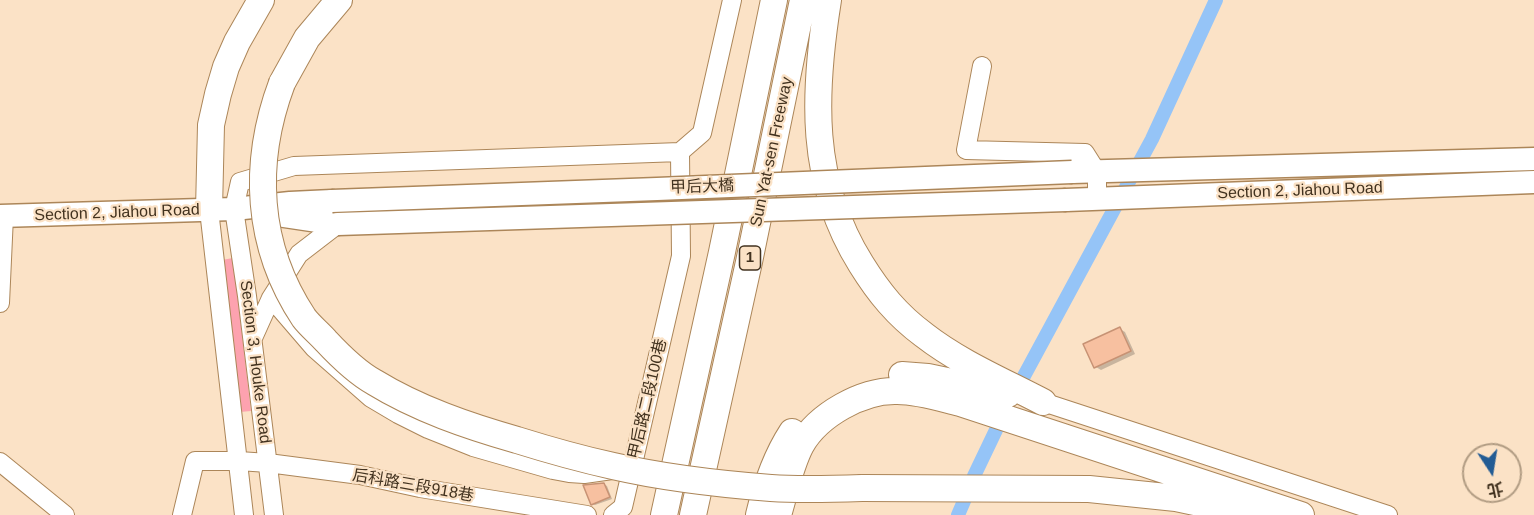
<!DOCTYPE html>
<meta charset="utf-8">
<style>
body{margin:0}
#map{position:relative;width:1534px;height:515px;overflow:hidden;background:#fbe2c6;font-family:Arial,"Noto Sans TC",sans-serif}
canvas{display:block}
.north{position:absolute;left:1462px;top:443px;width:60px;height:60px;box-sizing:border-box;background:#fbe2c6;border:2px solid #b19c83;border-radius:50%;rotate:168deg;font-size:16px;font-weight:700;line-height:24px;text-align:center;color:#42321f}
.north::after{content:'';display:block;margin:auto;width:21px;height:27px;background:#235c94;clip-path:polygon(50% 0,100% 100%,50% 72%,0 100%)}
</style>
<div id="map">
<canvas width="1534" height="515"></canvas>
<div class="north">北</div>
</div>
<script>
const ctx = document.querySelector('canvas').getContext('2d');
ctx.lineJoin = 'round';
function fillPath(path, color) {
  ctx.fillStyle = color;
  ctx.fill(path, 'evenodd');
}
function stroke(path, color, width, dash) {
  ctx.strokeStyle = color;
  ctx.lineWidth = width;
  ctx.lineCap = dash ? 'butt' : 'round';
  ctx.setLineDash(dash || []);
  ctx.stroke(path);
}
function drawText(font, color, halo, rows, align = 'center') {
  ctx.font = font + ' Arial,"Noto Sans TC",sans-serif';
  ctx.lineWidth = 4.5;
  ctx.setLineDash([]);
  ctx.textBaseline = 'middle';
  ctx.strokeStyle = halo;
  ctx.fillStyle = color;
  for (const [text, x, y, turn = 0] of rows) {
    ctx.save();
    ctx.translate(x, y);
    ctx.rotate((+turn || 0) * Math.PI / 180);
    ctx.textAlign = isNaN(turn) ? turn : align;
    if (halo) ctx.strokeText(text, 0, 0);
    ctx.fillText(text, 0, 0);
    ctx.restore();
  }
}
const green = new Path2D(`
 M233 258 251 411 240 412 222 260Z`);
const shadow = new Path2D(`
 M1120 329 1125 332 1135 354 1101 370 1096 367Z
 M604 484 607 486 612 499 595 505 592 504Z`);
const canal = new Path2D(`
 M1024 376 1152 139 1216 0
 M974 476 996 430
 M958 515 964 501`);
const building = new Path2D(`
 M1120 327 1131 351 1094 368 1083 344Z
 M604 483 610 497 591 505 583 485Z`);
const minor = new Path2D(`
 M982 66 966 150 1085 153 1097 172V199
 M209 210 244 515
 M271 298 314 348 371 398 398 414 428 429 473 447 553 470 569 473 584 474 612 470
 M0 303 4 216
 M253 338 271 298 299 254 338 224
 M1043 402 1388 515
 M0 462 65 515
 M182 515 195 461H239L268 463 360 475 420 488 587 515
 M274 515 247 296 234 209 240 182 294 166 680 152
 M613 515 623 507 681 256 680 152 702 133 732 0`);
const major = new Path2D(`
 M1072 172 1534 159
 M1066 200 1534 182
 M271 214 338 224
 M0 216 234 209 290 203 332 201`);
const highway = new Path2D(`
 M828 0C813 94 809 181 861 264 879 293 897 315 924 335 960 363 1003 381 1043 402
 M282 83 307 38 339 0
 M209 210 211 125 218 94 226 67 237 42 261 0
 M902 375 928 377 1008 394
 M862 488 1089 489 1176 498 1255 515
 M664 515 722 252 774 0
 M693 515 749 262 803 0
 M759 515C766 485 775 458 792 432
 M778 515C785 492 790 466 801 445 818 415 862 390 897 391 919 391 940 398 960 403L1301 515`);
const majorBridge = new Path2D(`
 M332 201 657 189 1072 172
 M338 224 1066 200`);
const highwayBridge = new Path2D(`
 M282 83C252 163 256 246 304 318 310 326 319 333 326 341 340 356 356 372 374 382 418 409 468 426 517 440 549 450 581 459 613 466 665 478 719 484 771 488 801 490 832 489 862 488`);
const shields = [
 [750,258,21]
];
const shieldNames = [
 ["1",750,258]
];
const streetNames = [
 ["Sun Yat-sen Freeway",772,152,-78],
 ["甲后大橋",702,187,-2],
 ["Section 2, Jiahou Road",1300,191,-2],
 ["Section 2, Jiahou Road",117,213,-2],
 ["Section 3, Houke Road",255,362,83],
 ["甲后路二段100巷",648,399,-77],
 ["后科路三段918巷",413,486,10]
];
fillPath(green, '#fda2af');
fillPath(shadow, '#0003');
stroke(canal, '#95c4f7', 14);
fillPath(building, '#f7c0a0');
stroke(building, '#c79274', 1.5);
stroke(minor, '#ac8659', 20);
stroke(major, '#ac8659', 25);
stroke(highway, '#ac8659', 28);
stroke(minor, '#fff', 18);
stroke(major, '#fff', 22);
stroke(highway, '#fff', 26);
stroke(majorBridge, '#ac8659', 25, []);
stroke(highwayBridge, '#ac8659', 28, []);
stroke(majorBridge, '#fff', 22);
stroke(highwayBridge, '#fff', 26);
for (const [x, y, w] of shields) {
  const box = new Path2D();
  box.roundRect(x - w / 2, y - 12, w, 24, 4.5);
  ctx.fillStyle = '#fbe2c6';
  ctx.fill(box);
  stroke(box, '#42321f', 1.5);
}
drawText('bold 15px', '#42321f', null, shieldNames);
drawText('16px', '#42321f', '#fbe2c6', streetNames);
</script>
